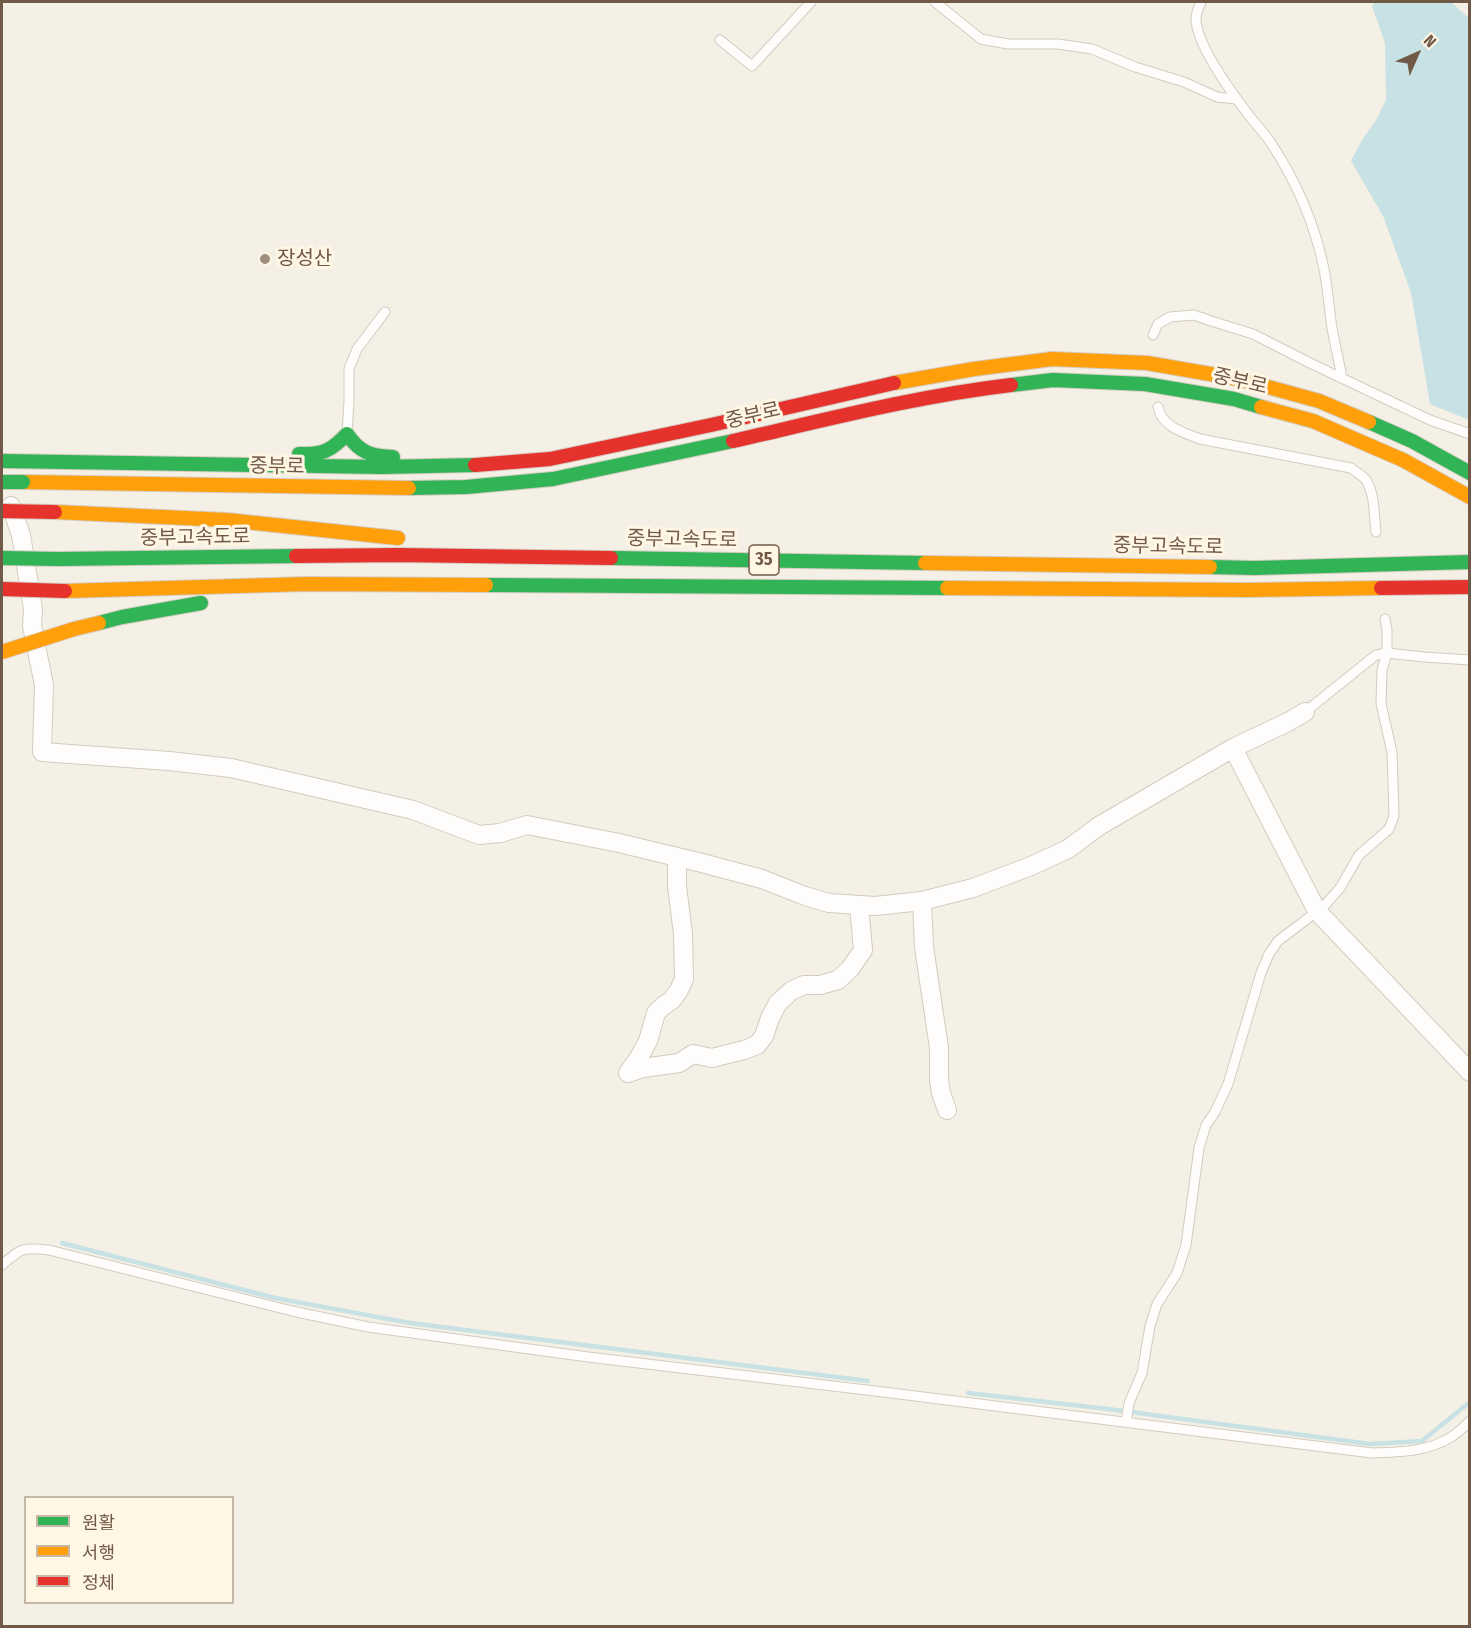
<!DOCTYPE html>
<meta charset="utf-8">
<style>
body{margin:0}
#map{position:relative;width:1471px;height:1628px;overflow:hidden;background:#f5f0e5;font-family:"Fira Sans Condensed","Noto Sans KR",sans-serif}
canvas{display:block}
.frame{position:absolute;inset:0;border:3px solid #715948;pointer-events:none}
.legend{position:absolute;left:24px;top:1496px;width:210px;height:108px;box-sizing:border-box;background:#fff6e4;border:2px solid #c6b7a6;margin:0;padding:8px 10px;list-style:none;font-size:18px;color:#715948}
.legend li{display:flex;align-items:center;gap:12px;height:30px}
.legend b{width:30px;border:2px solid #c6b7a6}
.north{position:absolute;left:1387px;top:24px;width:60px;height:60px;-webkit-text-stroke:4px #fff6e4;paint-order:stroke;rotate:45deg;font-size:16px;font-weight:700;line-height:24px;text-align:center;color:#715948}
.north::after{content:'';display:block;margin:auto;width:21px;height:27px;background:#715948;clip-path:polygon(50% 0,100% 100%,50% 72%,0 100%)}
</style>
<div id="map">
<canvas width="1471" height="1628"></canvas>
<div class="frame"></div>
<ul class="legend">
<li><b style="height:8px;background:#30b455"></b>원활</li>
<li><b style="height:8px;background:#ff9f0a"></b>서행</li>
<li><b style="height:8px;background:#e5322d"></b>정체</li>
</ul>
<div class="north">N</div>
</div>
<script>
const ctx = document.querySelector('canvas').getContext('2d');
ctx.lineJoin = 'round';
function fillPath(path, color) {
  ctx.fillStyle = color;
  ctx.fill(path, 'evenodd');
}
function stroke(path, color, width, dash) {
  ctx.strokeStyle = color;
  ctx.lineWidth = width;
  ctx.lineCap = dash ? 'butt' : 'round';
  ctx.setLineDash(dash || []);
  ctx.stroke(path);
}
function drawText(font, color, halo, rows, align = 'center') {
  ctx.font = font + ' "Fira Sans Condensed","Noto Sans KR",sans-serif';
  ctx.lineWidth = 6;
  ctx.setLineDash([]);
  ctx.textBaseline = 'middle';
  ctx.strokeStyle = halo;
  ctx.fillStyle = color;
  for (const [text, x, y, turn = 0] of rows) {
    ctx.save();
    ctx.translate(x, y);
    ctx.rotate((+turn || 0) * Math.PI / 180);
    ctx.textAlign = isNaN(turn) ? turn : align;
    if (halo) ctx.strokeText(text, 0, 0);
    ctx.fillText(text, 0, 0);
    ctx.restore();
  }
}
const water = new Path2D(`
 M1375 2H1451L1469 18V420L1430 404 1411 293 1383 216 1351 161 1362 140 1376 120 1386 100 1385 43 1372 6Z`);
const stream = new Path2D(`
 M62 1243 275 1298 410 1323 868 1381
 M968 1393 1108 1409 1370 1444 1422 1441 1470 1402`);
const lane = new Path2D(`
 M935 2 981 39 1008 44H1058L1092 49 1135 67 1184 82 1217 97 1236 99
 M1201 2C1199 7 1196 13 1196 19 1197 47 1234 96 1251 118 1258 127 1265 134 1271 143 1296 181 1315 225 1324 269 1328 289 1329 309 1332 328 1335 345 1339 361 1342 378
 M720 40 752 66 811 2
 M1153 335 1158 324 1170 317 1194 315 1211 321 1253 334 1312 364 1430 420 1470 434
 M1158 407C1162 427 1184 433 1200 439L1351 468C1356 472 1362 475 1366 480 1375 494 1374 516 1376 532
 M347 433 349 401V369L357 349 385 312
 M1305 712 1376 655 1387 653 1424 657 1470 660
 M2 1265C22 1248 22 1247 49 1250L292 1311 368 1327 588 1357 875 1391 1372 1453C1399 1452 1428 1452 1451 1437 1458 1433 1464 1427 1470 1421
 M1126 1422 1129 1403 1142 1373 1150 1326 1157 1304 1177 1273 1186 1245 1199 1148 1206 1125 1215 1112 1228 1084 1261 973 1269 954 1278 941 1324 906 1340 888 1359 855 1389 829 1394 816 1392 752 1381 704 1382 670 1387 653V630L1385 619`);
const street = new Path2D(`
 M11 506 21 535 33 609 32 626 44 685 42 752 169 761 231 768 413 810 479 835 500 833 527 825 619 843 702 863 762 879 805 896 829 903 875 906 922 901 973 888 1031 866 1068 849 1099 826 1233 748 1288 722 1305 712
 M1233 748 1317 911 1470 1072
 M922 901 924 947 939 1048V1080L941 1093 947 1110
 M628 1073 643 1068 679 1063 693 1054 712 1058 744 1050 757 1045 764 1036 770 1018 778 1003 791 991 804 985H820L838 980 850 969 863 950 859 905
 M628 1073 638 1059 648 1041 656 1013 663 1006 672 1000 679 990 684 979 683 934 677 886V857`);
const fast = new Path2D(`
 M1011 385 1053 380 1145 384 1234 399 1261 407
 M1369 422 1412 441 1470 473
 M299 454C322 455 331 451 347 434 360 453 371 456 393 457
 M2 461 382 467 475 465
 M409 488 466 487 553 479 733 441
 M611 558 925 563
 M58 559 296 556
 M1210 567 1255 568 1470 562
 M486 585 947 588
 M99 623 122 617 201 603`);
const slow = new Path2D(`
 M894 383 974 369 1052 359 1147 363 1239 379 1319 401 1369 422
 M1261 407 1313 421 1403 460 1470 497
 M23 482 409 488
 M55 512 227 520 398 538
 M925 563 1210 567
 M947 588 1248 590 1381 588
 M65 591 307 584 486 585`);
const jam = new Path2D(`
 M733 441C825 420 917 396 1011 385
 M475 465 550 459 711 425 894 383
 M296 556 397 555 611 558
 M1381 588 1470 587`);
const fastBridge = new Path2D(`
 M2 482H23
 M2 558 58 559`);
const slowBridge = new Path2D(`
 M2 652 74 629 99 623`);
const jamBridge = new Path2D(`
 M2 511 55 512
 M2 589 65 591`);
const markers = [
 [265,259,6,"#9f8e7f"]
];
const shields = [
 [764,560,30]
];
const shieldNames = [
 ["35",764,560]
];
const poiNames = [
 ["장성산",277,259]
];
const streetNames = [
 ["중부로",1240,382,13],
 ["중부로",753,416,-13],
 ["중부로",277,467,1],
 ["중부고속도로",195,538,-1],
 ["중부고속도로",682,540,1],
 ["중부고속도로",1168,547,1]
];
fillPath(water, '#c8e1e4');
stroke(stream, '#c8e1e4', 4.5);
stroke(lane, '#d3cbc1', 11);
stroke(street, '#d3cbc1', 20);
stroke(fast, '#d5ccc2', 16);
stroke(slow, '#d5ccc2', 16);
stroke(jam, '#d5ccc2', 16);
stroke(lane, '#fefdfb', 9);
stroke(street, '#fefdfb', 18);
stroke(fast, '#30b455', 14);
stroke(slow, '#ff9f0a', 14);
stroke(jam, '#e5322d', 14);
stroke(fastBridge, '#d5ccc2', 16, []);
stroke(slowBridge, '#d5ccc2', 16, []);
stroke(jamBridge, '#d5ccc2', 16, []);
stroke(fastBridge, '#30b455', 14);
stroke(slowBridge, '#ff9f0a', 14);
stroke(jamBridge, '#e5322d', 14);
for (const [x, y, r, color] of markers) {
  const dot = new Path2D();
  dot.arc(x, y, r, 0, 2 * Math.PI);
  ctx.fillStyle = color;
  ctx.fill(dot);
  stroke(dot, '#fff6e4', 2);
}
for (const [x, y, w] of shields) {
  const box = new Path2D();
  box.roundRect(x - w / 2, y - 15, w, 30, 4.5);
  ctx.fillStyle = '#fff6e4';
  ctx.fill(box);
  stroke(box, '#715948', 1.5);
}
drawText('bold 18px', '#715948', null, shieldNames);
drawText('20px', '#715948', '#fff6e4', poiNames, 'left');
drawText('20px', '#715948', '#fff6e4', streetNames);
</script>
